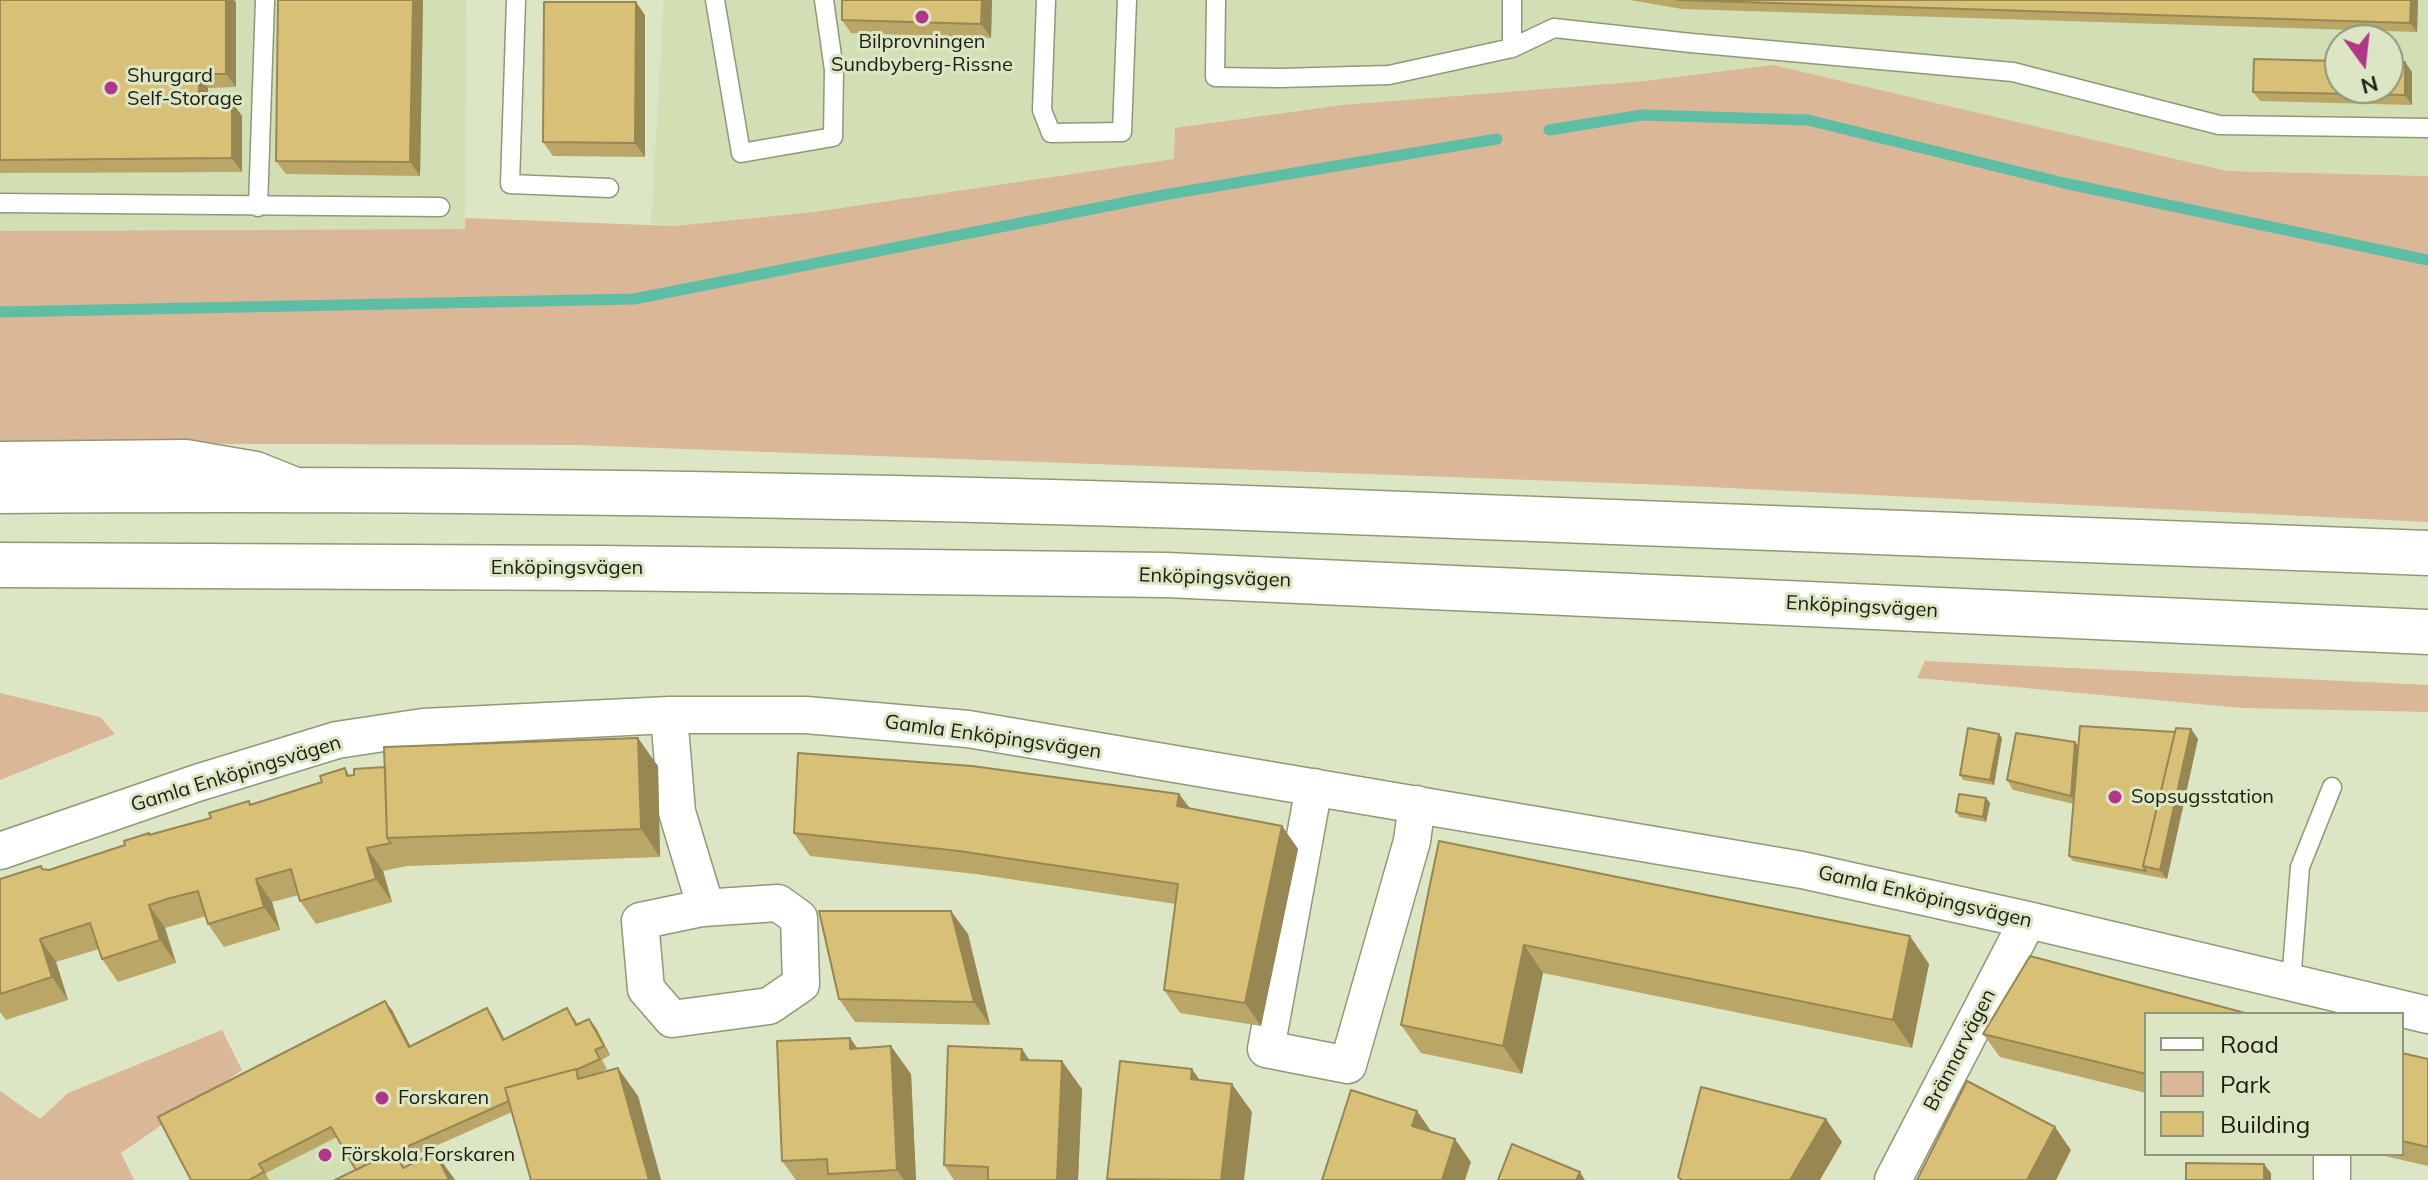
<!DOCTYPE html>
<meta charset="utf-8">
<style>
body{margin:0}
#map{position:relative;width:2428px;height:1180px;overflow:hidden;background:#dde6c4;font-family:Mulish,sans-serif}
canvas{display:block}
.legend{position:absolute;left:2144px;top:1012px;width:260px;height:144px;box-sizing:border-box;background:#dde6c4;border:2px solid #8f967c;margin:0;padding:10px 14px;list-style:none;font-size:24px;color:#1b1e11}
.legend li{display:flex;align-items:center;gap:16px;height:40px}
.legend b{width:40px;border:2px solid #8f967c}
.north{position:absolute;left:2324px;top:24px;width:80px;height:80px;box-sizing:border-box;background:#dde6c4;border:2px solid #8f967c;border-radius:50%;rotate:165deg;font-size:22px;font-weight:700;line-height:32px;text-align:center;color:#1b1e11}
.north::after{content:'';display:block;margin:auto;width:28px;height:36px;background:#b03689;clip-path:polygon(50% 0,100% 100%,50% 72%,0 100%)}
</style>
<div id="map">
<canvas width="2428" height="1180"></canvas>
<ul class="legend">
<li><b style="height:10px;background:#fff"></b>Road</li>
<li><b style="height:22px;background:#dab796"></b>Park</li>
<li><b style="height:22px;background:#d8c177"></b>Building</li>
</ul>
<div class="north">N</div>
</div>
<script>
const ctx = document.querySelector('canvas').getContext('2d');
ctx.lineJoin = 'round';
function fillPath(path, color) {
  ctx.fillStyle = color;
  ctx.fill(path, 'evenodd');
}
function stroke(path, color, width, dash) {
  ctx.strokeStyle = color;
  ctx.lineWidth = width;
  ctx.lineCap = dash ? 'butt' : 'round';
  ctx.setLineDash(dash || []);
  ctx.stroke(path);
}
function drawText(font, color, halo, rows, align = 'center') {
  ctx.font = font + ' Mulish,sans-serif';
  ctx.lineWidth = 6;
  ctx.setLineDash([]);
  ctx.textBaseline = 'middle';
  ctx.strokeStyle = halo;
  ctx.fillStyle = color;
  for (const [text, x, y, turn = 0] of rows) {
    ctx.save();
    ctx.translate(x, y);
    ctx.rotate((+turn || 0) * Math.PI / 180);
    ctx.textAlign = isNaN(turn) ? turn : align;
    if (halo) ctx.strokeText(text, 0, 0);
    ctx.fillText(text, 0, 0);
    ctx.restore();
  }
}
const built = new Path2D(`
 M0 0H466L465 229 0 231Z
 M664 0H2428V176L2227 171 1773 65 1645 81 1342 105 1175 128 1174 159 814 212 674 226 651 224ZM2340 40H2388V88H2340Z
 M338 1136 363 1180H269L266 1173Z`);
const green = new Path2D(`
 M1773 65 2227 171 2428 176V522L1667 485 577 445 0 443V231L465 229V218L674 226 814 212 1174 159 1175 128 1342 105 1645 81Z
 M1925 661 2428 685V712L2242 708 1917 678Z
 M0 693 100 717 115 734 0 780Z
 M222 1030 242 1070 121 1153 134 1180H0V1091L40 1119 68 1093Z`);
const stream = new Path2D(`
 M1549 130 1642 115 1808 120 2064 183 2428 260
 M0 312 634 299 1163 195 1497 139`);
const lane = new Path2D(`
 M516 0 510 184 609 188
 M715 0 741 153 833 137 834 70 824 0
 M1046 0 1042 110 1051 133 1122 132 1127 0
 M1216 0 1215 77 1280 78 1389 75 1512 48 1554 28 1691 43 2013 72 2219 125 2428 128
 M1512 48V0
 M0 203 440 207
 M258 207 265 0
 M2291 982 2300 867 2332 787`);
const street = new Path2D(`
 M0 460 186 458 256 470 291 484
 M669 715 677 812 706 908
 M1314 787 1266 1049 1348 1065 1412 841 1417 804
 M0 851 197 783 337 740 423 727 669 715H806L968 729 1802 870 2028 920 2428 1015
 M778 903 799 918 801 984 769 1006 672 1019 646 989 640 921 702 908Z
 M1893 1180 2028 920
 M2332 1180V1154`);
const secondary = new Path2D(`
 M0 491C407 487 814 494 1220 507 1623 519 2025 541 2428 553
 M0 565 599 568 1166 575 2428 632`);
const wall = new Path2D(`
 M0 0 236 2V87L208 88V103L232 102 242 116V172L0 173Z
 M278 0H423L420 176 286 174 276 161Z
 M992 0 991 38 851 33 842 20Z
 M1630 0H2418L2417 32 1682 9Z
 M645 15V157L553 156 543 142Z
 M2412 72V105L2260 101 2253 92Z
 M2191 729 2198 739 2167 879 2073 861 2069 856 2074 804 2013 790 2007 780 2075 742 2079 747Z
 M1999 734 2002 738 1994 785 1963 780 1960 775Z
 M658 766 660 857 407 866 383 871 392 902 316 924 300 901 299 895 272 902 280 930 224 947 208 924 206 916 186 922 165 928 176 963 118 982 102 959 99 949 56 962 68 1000 6 1020 0 1012V879L41 866 43 869 49 870 125 845 149 833 150 835 211 818 249 801 251 804 322 782 345 768 350 776Z
 M1179 794 1190 808 1282 826 1298 849 1261 1026 1180 1013 1164 990 1176 904 976 874 810 856 794 833Z
 M1986 798 1990 803 1986 822 1959 817 1956 812Z
 M1439 841 1929 964 1912 1048 1543 973 1522 1074 1421 1053 1401 1025Z
 M968 934 990 1025 855 1022 839 999Z
 M487 1008 493 1017 505 1040 574 1017 578 1025 589 1019 596 1028 610 1055 602 1060 607 1069 593 1075 638 1096 661 1180H531L512 1112 402 1161 405 1167 435 1152 455 1180H335L356 1170 337 1137 266 1173 269 1180H191L392 1010 410 1046Z
 M2146 1014V1093L2000 1057 1983 1034Z
 M850 1038 857 1048 911 1074 916 1180H796L782 1161Z
 M2402 1053 2428 1059V1166L2376 1154H2402Z
 M1082 1089 1078 1180H954L944 1165Z`);
const shadedWall = new Path2D(`
 M226 0H234L236 2V87L226 74Z
 M413 0H423L420 176 410 162Z
 M982 0H992L991 38 981 24Z
 M2411 0H2418L2417 32 2410 23Z
 M636 2 645 15V157L635 143Z
 M2405 62 2412 72V105L2405 95Z
 M199 74 208 88V117L199 103Z
 M232 102 242 116V172L232 158Z
 M2191 729 2198 739 2167 879 2160 870Z
 M1999 734 2002 738 1994 785 1990 780Z
 M638 738 658 766 660 857 641 829Z
 M2075 742 2082 752 2077 805 2071 796Z
 M1179 794 1196 817 1177 806Z
 M1986 798 1990 803 1986 822 1983 817Z
 M1282 826 1298 849 1261 1026 1245 1003Z
 M367 848 383 871 392 902 376 879Z
 M256 879 272 902 280 930 264 907Z
 M149 905 165 928 176 963 160 940Z
 M951 911 968 934 990 1025 974 1002Z
 M1910 936 1929 964 1912 1048 1893 1020Z
 M40 939 56 962 68 1000 52 977Z
 M1524 945 1543 973 1522 1074 1503 1046Z
 M385 1001 392 1010 416 1057 409 1047Z
 M487 1008 493 1017 510 1050 503 1040Z
 M589 1019 596 1028 610 1055 604 1046Z
 M850 1038 870 1066 850 1049Z
 M891 1046 911 1074 916 1180H904L897 1170Z
 M1022 1049 1041 1077 1021 1060Z
 M1062 1061 1082 1089 1078 1180H1057Z
 M618 1068 638 1096 661 1180H649Z
 M1192 1069 1212 1097 1191 1079Z
 M1232 1084 1252 1112 1244 1180H1221Z
 M1417 1111 1433 1134 1412 1126Z
 M1826 1119 1842 1142 1820 1180H1790Z
 M2055 1127 2071 1150 2056 1180H2027Z
 M1455 1139 1471 1162 1465 1180H1442Z
 M435 1152 455 1180H449Z
 M2264 1164 2271 1173V1180H2264Z
 M1580 1172 1585 1180H1576Z`);
const building = new Path2D(`
 M0 0H226V74H199V103L232 102V158L0 160Z
 M278 0H413L410 162 276 161Z
 M842 0H982L981 24 842 20Z
 M1677 0H2411L2410 23Z
 M544 2H636L635 143 543 142Z
 M2254 59 2340 61V88H2388V62H2405V95L2253 92Z
 M2080 726 2175 732 2143 866 2146 871 2069 856Z
 M1968 728 1999 734 1990 780 1960 775Z
 M2176 728 2191 729 2160 870 2143 866Z
 M2016 733 2075 742 2071 796 2007 780Z
 M638 738 641 829 387 838 384 747Z
 M798 753 972 766 1179 794 1177 806 1282 826 1245 1003 1164 990 1178 884 959 851 794 833Z
 M385 767 387 838 391 843 367 848 376 879 300 901 291 869 256 879 264 907 208 924 198 891 170 898 149 905 160 940 102 959 90 923 40 939 52 977 0 994V879L41 866 42 869 49 870 125 845 124 841 149 833V835L211 818 209 813 249 801 250 805 322 782 320 776 345 768 347 776 354 775V769Z
 M1959 794 1986 798 1983 817 1956 812Z
 M1439 841 1910 936 1893 1020 1524 945 1503 1046 1401 1025Z
 M819 911H951L974 1002 839 999Z
 M2030 956 2249 1014H2146V1074L1983 1034Z
 M385 1001 409 1047 487 1008 503 1040 567 1008 576 1025 589 1019 604 1046 595 1050 600 1059 576 1070V1069L505 1088 509 1101 395 1152 394 1151 356 1170 331 1127 259 1164 264 1172 249 1180H191L158 1117Z
 M850 1038V1049L891 1046 897 1170 828 1174 827 1159 782 1161 777 1041Z
 M948 1046 1022 1049 1021 1060 1062 1061 1057 1180H988V1167L944 1165Z
 M2402 1053 2428 1059V1147L2402 1141Z
 M1120 1061 1192 1069 1191 1079 1232 1084 1221 1180 1107 1179Z
 M618 1068 649 1180H531L505 1088 576 1069 578 1079Z
 M1967 1081 2055 1127 2027 1180H1917Z
 M1701 1087 1826 1119 1790 1180H1682L1678 1177Z
 M1351 1090 1417 1111 1412 1126 1455 1139 1442 1180H1322Z
 M1512 1144 1580 1172 1576 1180H1498Z
 M394 1151 403 1168 435 1152 449 1180H335Z
 M2186 1163 2264 1164V1180H2186Z`);
const markers = [
 [922,17,8,"#b03689"],
 [111,88,8,"#b03689"],
 [2115,797,8,"#b03689"],
 [382,1098,8,"#b03689"],
 [325,1155,8,"#b03689"]
];
const poiNames = [
 ["Bilprovningen",922,42,"center"],
 ["Sundbyberg-Rissne",922,65,"center"],
 ["Shurgard",127,76],
 ["Self-Storage",127,99],
 ["Sopsugsstation",2131,797],
 ["Forskaren",398,1098],
 ["Förskola Forskaren",341,1155]
];
const streetNames = [
 ["Enköpingsvägen",567,568],
 ["Enköpingsvägen",1215,578,2],
 ["Enköpingsvägen",1862,607,3],
 ["Gamla Enköpingsvägen",993,737,8],
 ["Gamla Enköpingsvägen",236,774,-17],
 ["Gamla Enköpingsvägen",1925,897,13],
 ["Brännarvägen",1960,1050,-63]
];
fillPath(built, '#d2deb4');
fillPath(green, '#dab796');
stroke(stream, '#5ebda5', 11);
stroke(lane, '#8f9878', 21);
stroke(street, '#8f9878', 39);
stroke(secondary, '#8f9878', 47);
stroke(lane, '#fff', 18);
stroke(street, '#fff', 36);
stroke(secondary, '#fff', 44);
fillPath(wall, '#baa666');
fillPath(shadedWall, '#978753');
fillPath(building, '#d8c177');
stroke(building, '#978753', 2);
for (const [x, y, r, color] of markers) {
  const dot = new Path2D();
  dot.arc(x, y, r, 0, 2 * Math.PI);
  ctx.fillStyle = color;
  ctx.fill(dot);
  stroke(dot, '#dde6c4', 3);
}
drawText('20px', '#1b1e11', '#dde6c4', poiNames, 'left');
drawText('20px', '#1b1e11', '#dde6c4', streetNames);
</script>
